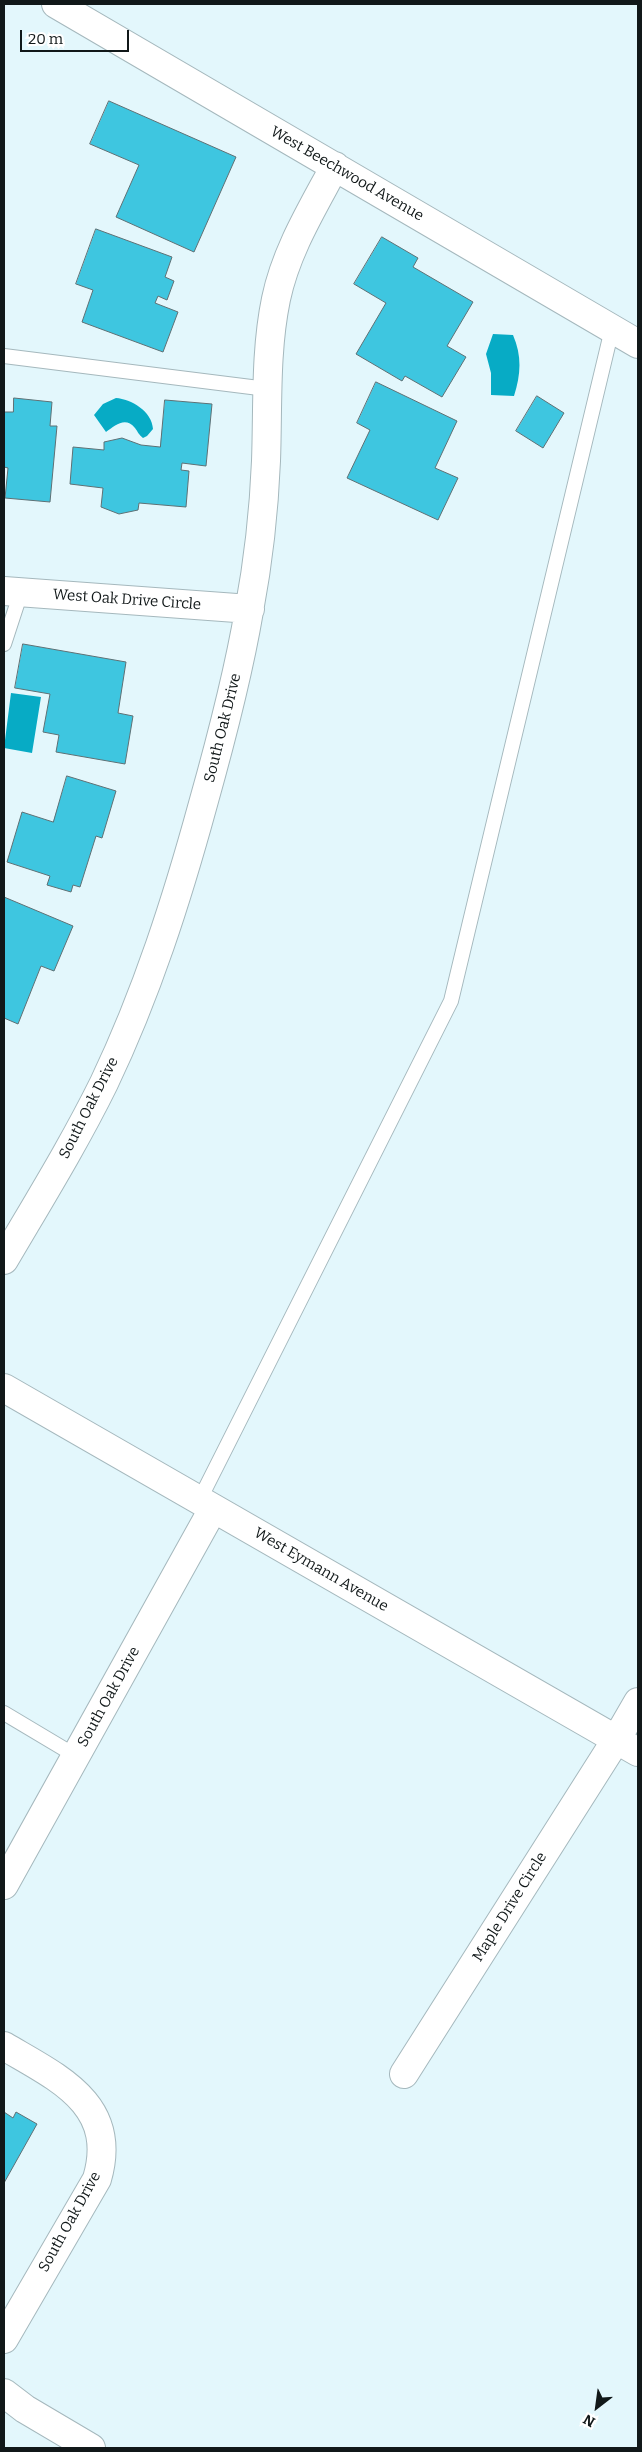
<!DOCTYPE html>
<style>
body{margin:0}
#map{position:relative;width:642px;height:2452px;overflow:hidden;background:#e3f7fc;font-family:Bitter,serif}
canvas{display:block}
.frame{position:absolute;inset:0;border:5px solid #111819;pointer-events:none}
.north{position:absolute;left:572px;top:2382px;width:50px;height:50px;-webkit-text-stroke:4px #fff;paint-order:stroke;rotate:210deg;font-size:14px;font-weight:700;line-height:20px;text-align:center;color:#111819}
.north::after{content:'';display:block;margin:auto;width:18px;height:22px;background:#111819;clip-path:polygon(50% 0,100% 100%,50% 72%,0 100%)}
.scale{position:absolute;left:20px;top:30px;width:109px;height:22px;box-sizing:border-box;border:2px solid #111819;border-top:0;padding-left:6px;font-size:15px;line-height:18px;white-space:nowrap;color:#111819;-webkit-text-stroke:4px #fff;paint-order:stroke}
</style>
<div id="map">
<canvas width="642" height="2452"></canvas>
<div class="frame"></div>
<div class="north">N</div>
<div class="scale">20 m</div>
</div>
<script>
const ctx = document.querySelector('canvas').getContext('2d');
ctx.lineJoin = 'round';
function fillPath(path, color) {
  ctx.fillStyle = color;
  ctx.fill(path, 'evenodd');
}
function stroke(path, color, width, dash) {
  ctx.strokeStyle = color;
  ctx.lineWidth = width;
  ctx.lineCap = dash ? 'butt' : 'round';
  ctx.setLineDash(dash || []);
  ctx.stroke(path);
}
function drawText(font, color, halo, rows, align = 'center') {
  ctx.font = font + ' Bitter,serif';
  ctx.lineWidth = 5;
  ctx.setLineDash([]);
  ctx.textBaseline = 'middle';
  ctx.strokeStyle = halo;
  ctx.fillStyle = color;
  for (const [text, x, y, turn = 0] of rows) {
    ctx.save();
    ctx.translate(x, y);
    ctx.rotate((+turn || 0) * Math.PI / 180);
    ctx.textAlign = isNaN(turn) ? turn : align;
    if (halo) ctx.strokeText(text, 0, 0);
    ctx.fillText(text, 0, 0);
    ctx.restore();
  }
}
const water = new Path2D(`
 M493 334 513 335C522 356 521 374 514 396L491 395V373L486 354Z
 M116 398C131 399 152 411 153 429L147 436 143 438C139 435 138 432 135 428 125 416 115 426 106 432L94 415 103 404Z
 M11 693 41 697 32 753 4 748Z`);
const building = new Path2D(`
 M109 101 236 157 194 252 116 217 139 165 90 144Z
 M96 229 172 257 165 277 174 281 167 300 158 296 155 303 178 312 163 352 82 322 93 290 76 284Z
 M382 237 418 258 413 267 473 302 447 346 466 357 442 397 405 376 402 381 356 354 386 303 354 284Z
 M376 382 457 421 435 468 458 478 438 520 347 478 370 430 357 423Z
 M537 396 564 413 543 448 516 431Z
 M14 398 52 402 50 426H57L50 502 5 498 8 468 4 467V412H13Z
 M165 400 212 404 206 466 182 463 181 470 189 471 186 507 139 503 138 510 119 514 101 507 103 488 70 484 73 447 104 450V442L122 438 141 445 160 447Z
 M23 644 126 662 118 713 133 716 125 764 56 752 59 735 43 732 50 694 15 688Z
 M67 776 116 791 102 838 96 836 80 887 73 885 71 892 47 885 50 876 7 862 22 812 53 822Z
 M4 897 73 926 54 971 41 966 18 1024 4 1018Z
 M4 2112 13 2118 16 2112 37 2124 4 2183Z`);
const service = new Path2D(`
 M4 356 267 389
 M4 644 21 592
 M199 1501 451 1001 612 329
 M4 1713 76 1756`);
const minor = new Path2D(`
 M56 4 638 344
 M4 591 250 609
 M4 1260C38 1202 74 1144 104 1083 147 993 177 899 203 804 221 740 238 676 249 611 258 563 264 510 266 461 268 407 265 352 276 299 286 251 312 209 335 166
 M4 1388 638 1752
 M4 1885 213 1509
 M4 2046C58 2078 119 2104 97 2179L4 2339
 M404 2074 616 1740 638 1702
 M4 2393 25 2409 91 2448`);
const streetNames = [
 ["West Beechwood Avenue",347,174,30],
 ["West Oak Drive Circle",127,600,4],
 ["South Oak Drive",223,728,-76],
 ["South Oak Drive",89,1108,-63],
 ["West Eymann Avenue",321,1570,30],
 ["South Oak Drive",109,1697,-61],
 ["Maple Drive Circle",510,1907,-58],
 ["South Oak Drive",70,2222,-61]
];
fillPath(water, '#07abc5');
fillPath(building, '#3ec6e0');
stroke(building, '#5e7074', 1);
stroke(service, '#a5b8bd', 16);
stroke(minor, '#a5b8bd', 30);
stroke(service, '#fff', 14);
stroke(minor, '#fff', 28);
drawText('15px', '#111819', '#fff', streetNames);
</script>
